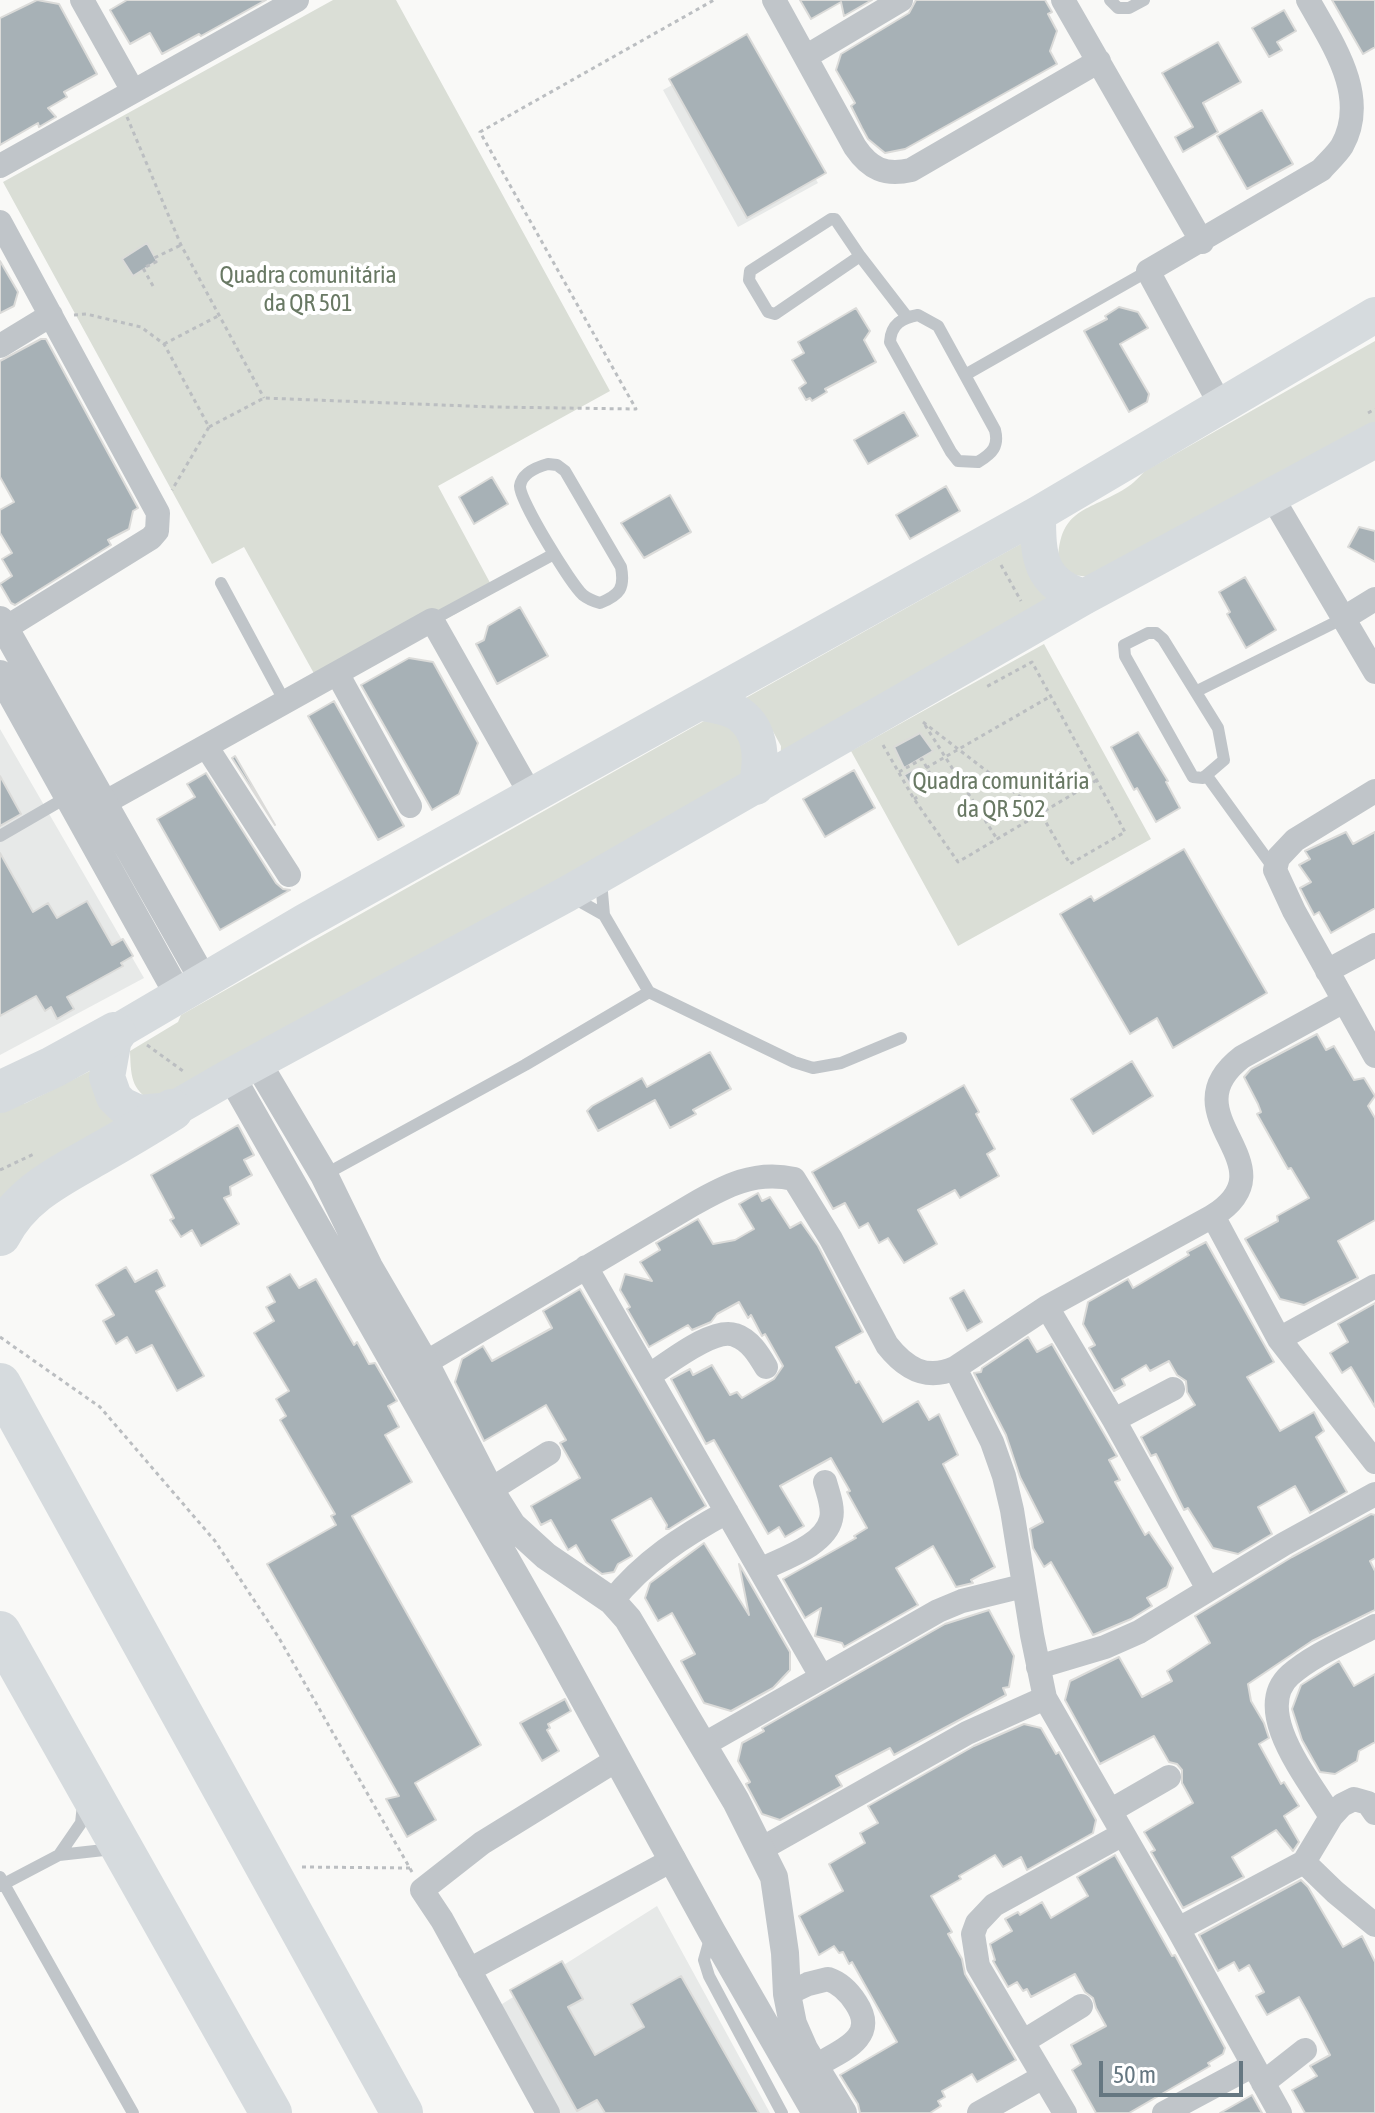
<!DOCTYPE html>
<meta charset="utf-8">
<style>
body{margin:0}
#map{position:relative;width:1375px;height:2113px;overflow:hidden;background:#f9f9f7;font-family:"Asap Condensed",sans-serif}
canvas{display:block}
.scale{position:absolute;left:1099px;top:2061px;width:144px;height:36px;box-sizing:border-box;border:4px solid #657781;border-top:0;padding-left:10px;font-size:24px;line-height:28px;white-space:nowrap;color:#657781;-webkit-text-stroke:6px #fff;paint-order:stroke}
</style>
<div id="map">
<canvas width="1375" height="2113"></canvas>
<div class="scale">50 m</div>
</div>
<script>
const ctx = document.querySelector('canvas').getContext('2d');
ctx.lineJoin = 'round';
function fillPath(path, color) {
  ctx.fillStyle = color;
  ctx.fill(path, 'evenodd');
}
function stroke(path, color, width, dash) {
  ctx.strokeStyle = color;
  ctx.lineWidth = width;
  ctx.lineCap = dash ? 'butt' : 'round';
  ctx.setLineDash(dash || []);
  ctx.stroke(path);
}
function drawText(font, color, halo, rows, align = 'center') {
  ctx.font = font + ' "Asap Condensed",sans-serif';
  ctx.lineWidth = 8;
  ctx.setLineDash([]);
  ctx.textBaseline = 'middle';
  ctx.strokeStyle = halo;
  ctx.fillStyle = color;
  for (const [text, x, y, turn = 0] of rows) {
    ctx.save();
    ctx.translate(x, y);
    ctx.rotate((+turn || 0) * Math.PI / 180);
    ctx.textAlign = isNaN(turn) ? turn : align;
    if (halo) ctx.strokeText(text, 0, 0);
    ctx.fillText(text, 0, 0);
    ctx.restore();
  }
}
const built = new Path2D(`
 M743 46 818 183 738 227 663 90Z
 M0 729 144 978 0 1055Z
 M657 1906 770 2113H554L491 2011Z`);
const green = new Path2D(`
 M333 0H396L610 391 438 486 495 592 322 688 244 547 212 564 3 182Z
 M1375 341V428L1098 578 1073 575 1058 561C1060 507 1088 512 1126 488 1133 484 1139 477 1145 471Z
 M1033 537 1074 603 780 772 781 746 764 715 735 704Z
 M1044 644 1151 839 958 946 851 751Z
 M704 721 735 726 752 742 749 784 158 1107C132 1089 131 1082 130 1051L178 1022 181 1015Z
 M98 1067 122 1118 0 1211V1110L26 1103Z`);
const building = new Path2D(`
 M37 0 59 4 97 74 64 92 67 97 48 108 56 117 39 127 38 123 0 145V18Z
 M127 0H266L201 36 199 34 162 54 150 33 130 44 110 10Z
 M800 0H872L844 16 841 2 811 19Z
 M916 0H1045L1052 12 1048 14 1057 31 1050 51 1057 64 905 149 885 153 868 139 862 128 851 106 855 103 836 70 841 54 909 13Z
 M1332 0H1375V47L1363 54Z
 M1284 10 1296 31 1277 42 1282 50 1269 57 1252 28Z
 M747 34 826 173 747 218 669 79Z
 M1218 42 1241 82 1203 103 1218 132 1183 152 1175 137 1193 127 1162 73Z
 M1262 110 1293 164 1247 189 1217 136Z
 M147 243 157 261 133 276 122 259Z
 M0 261 18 292 14 306 0 313Z
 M1119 307 1138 312 1148 328 1120 344 1149 394 1147 402 1129 412 1084 331 1107 319 1105 316Z
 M856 308 870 331 864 340 876 362 825 389 827 392 812 401 810 398 806 400 799 388 806 383 792 360 804 353 798 342Z
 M41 339H46L65 374 138 508 133 511 129 529 108 540 111 545 15 605 11 603 0 584 12 576 2 559 12 553 0 533V510L14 502 0 477V361Z
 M904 412 918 436 868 464 854 440Z
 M492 477 508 504 474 524 459 497Z
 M946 486 960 511 910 539 896 515Z
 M670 495 691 532 644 558 621 523Z
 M1359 527 1375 531V562L1348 547Z
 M1245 577 1276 630 1246 648 1227 614 1230 612 1219 592Z
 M520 607 548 656 497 684 476 644 484 640 488 626Z
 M409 658 433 662 478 743 459 794 432 810 361 685Z
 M334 701 404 826 378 840 308 716Z
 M1138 732 1168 781 1166 782 1180 808 1156 822 1137 788 1134 790 1111 747Z
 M920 733 933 751 904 768 894 747Z
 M235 756 275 825 232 758Z
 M918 767 928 785 915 792 904 775Z
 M854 770 875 808 825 837 803 799Z
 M206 773 276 883 283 889 290 890 220 930 157 819 195 797 187 784Z
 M0 776 21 814 0 826Z
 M1346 832 1353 844 1375 832V908L1331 933 1319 912 1314 915 1304 896 1300 888 1311 882 1299 865 1310 859 1305 851Z
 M1184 849 1267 993 1173 1048 1157 1018 1130 1034 1060 914 1091 896 1094 901Z
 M0 853 33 912 48 903 57 918 87 901 112 945 123 939 133 956 121 963 123 966 67 997 74 1009 57 1019 51 1007 45 1011 36 996 0 1016Z
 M1317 1034 1326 1050 1334 1046 1354 1080 1364 1078 1375 1096 1368 1106 1375 1118V1220L1338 1241 1358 1278 1304 1305 1280 1299 1245 1239 1278 1221 1277 1216 1309 1198 1291 1168 1288 1169 1257 1114 1261 1112 1258 1104 1244 1077 1251 1069Z
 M710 1052 731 1089 693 1110 696 1114 670 1128 655 1100 598 1131 587 1111 592 1106 642 1078 647 1087Z
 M1132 1061 1153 1096 1093 1134 1071 1099Z
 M964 1085 979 1112 976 1114 995 1149 987 1154 999 1176 960 1198 955 1190 918 1210 937 1244 904 1263 888 1238 879 1243 868 1223 859 1228 845 1203 833 1209 812 1172Z
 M238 1125 254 1155 244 1160 252 1175 230 1187 231 1195 224 1198 239 1224 201 1246 192 1230 181 1237 170 1220 174 1218 151 1175Z
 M758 1193 762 1201 770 1197 790 1228 801 1222 818 1246 863 1332 836 1347 856 1383 859 1381 883 1422 918 1401 929 1420 939 1414 958 1455 943 1464 995 1567 971 1580 973 1583 956 1587 933 1546 896 1568 918 1605 844 1647 842 1643 815 1636 821 1608 805 1618 783 1579 856 1538 854 1536 867 1528 847 1492 850 1491 831 1458 780 1486 804 1526 785 1537 779 1527 768 1534 714 1440 706 1444 671 1379 690 1369 693 1375 712 1365 730 1395 737 1392 742 1398 774 1379 783 1366 765 1334 762 1336 751 1315 748 1318 739 1302 717 1314 711 1322 692 1330 688 1325 649 1347 627 1309 630 1307 620 1290 625 1274 652 1281 640 1262 660 1250 656 1243 698 1219 713 1244 735 1240 754 1229 739 1204Z
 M1206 1242 1274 1362 1247 1377 1280 1431 1314 1412 1324 1431 1316 1437 1347 1492 1310 1513 1295 1486 1258 1507 1272 1534 1238 1554 1213 1548 1188 1508 1184 1510 1156 1454 1151 1456 1141 1437 1195 1405 1187 1392 1186 1381 1177 1375 1169 1361 1150 1371 1146 1365 1122 1379 1125 1385 1114 1391 1089 1348 1095 1345 1083 1324 1088 1302 1128 1279 1133 1288 1189 1255 1187 1252Z
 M126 1267 135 1282 157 1270 165 1286 156 1291 204 1376 177 1391 152 1345 136 1353 127 1337 116 1344 103 1321 114 1315 96 1285Z
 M290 1274 299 1288 316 1279 354 1345 357 1342 369 1364 375 1363 397 1401 388 1406 399 1427 385 1435 412 1482 352 1516 481 1745 415 1783 436 1820 407 1837 386 1799 399 1796 267 1564 336 1525 331 1516 335 1514 280 1420 286 1416 276 1399 289 1391 254 1333 274 1321 266 1307 275 1302 267 1287Z
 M580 1289 706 1506 669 1529H666L667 1525 651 1498 612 1520 632 1556 618 1564 614 1572 602 1574 586 1562 576 1545 568 1550 551 1520 541 1525 531 1506 580 1478 560 1443 566 1440 546 1405 484 1441 455 1382 462 1359 483 1346 492 1361 552 1328 543 1311Z
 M964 1290 982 1322 967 1331 950 1298Z
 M1375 1303V1407L1351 1367 1342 1373 1330 1353 1348 1342 1338 1324Z
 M1028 1337 1037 1352 1052 1344 1117 1456 1109 1460 1120 1480 1115 1482 1145 1535 1149 1532 1173 1568 1167 1587 1147 1598 1152 1606 1131 1619 1093 1635 1051 1562 1044 1567 1033 1548 1030 1529 1043 1522 1020 1477 1006 1435 974 1373 981 1372 982 1368Z
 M1371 1514 1375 1515V1558L1370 1561 1375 1571V1610L1312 1641 1248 1684 1251 1701 1264 1723 1269 1738 1259 1744 1281 1784 1284 1782 1299 1806 1284 1816 1299 1842 1293 1851 1276 1830 1232 1857 1244 1877 1183 1908 1151 1852 1155 1850 1144 1832 1193 1803 1182 1783V1770L1177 1764 1169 1762 1154 1736 1100 1764 1065 1700 1070 1681 1119 1657 1142 1697 1172 1681 1167 1671 1210 1643 1195 1616 1292 1557Z
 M704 1543 749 1615 739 1564 790 1652V1670L773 1688 731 1711 704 1703 681 1661 695 1654 672 1613 658 1621 645 1598 650 1583Z
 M989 1610 1014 1656 1009 1687 1003 1688 1006 1695 894 1755 890 1748 836 1776 842 1786 780 1820 762 1814 746 1784 750 1782 738 1761 742 1743 764 1731 762 1728 945 1624Z
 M1339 1661 1354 1686 1375 1674V1742L1359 1751 1357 1761 1335 1774 1320 1772 1302 1740 1292 1709 1301 1685Z
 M565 1699 571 1711 548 1724 550 1728 547 1730 559 1751 542 1761 520 1723Z
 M1024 1724 1041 1728 1056 1754 1059 1752 1096 1820 1093 1833 1027 1870 1021 1857 1003 1867 995 1855 959 1876 961 1879 931 1896 952 1932 948 1934 962 1959 965 1974 1016 2060 977 2082 972 2074 942 2091 945 2097 938 2101 941 2106 930 2113H860L858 2104 840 2075 897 2042 852 1962 849 1964 843 1952 839 1953 834 1946 819 1955 799 1916 843 1891 829 1864 865 1843 860 1833 878 1823 868 1806 974 1746Z
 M1115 1855 1172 1956 1175 1955 1225 2048 1223 2054 1208 2063 1210 2066 1129 2113H1096L1072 2070 1081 2064 1071 2045 1106 2026 1096 2008 1093 1998 1085 1992 1075 1974 1031 1997 1027 1989 1023 1991 1017 1982 1008 1987 993 1961 995 1960 990 1944 1012 1931 1005 1919 1018 1912 1020 1915 1042 1902 1051 1918 1088 1896 1077 1877Z
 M1301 1880 1308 1887 1343 1947 1362 1936 1375 1962V2113H1305L1292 2090 1317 2076 1310 2066 1330 2055 1308 2013 1299 1997 1267 2015 1256 1996 1264 1992 1249 1965 1239 1971 1234 1962 1218 1971 1199 1935Z
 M562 1961 583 1999 568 2007 595 2055 644 2027 631 2004 681 1976 759 2113H605L597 2100 577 2111 510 1990Z
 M1252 2095 1262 2113H1220Z`);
const path = new Path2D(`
 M127 117 181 245 264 398
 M153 286 143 268 156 262 154 258 181 245
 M74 315 86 314 141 327 164 344 209 427 172 490
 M164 344 218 316
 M1368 413 1375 409
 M209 427 264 398 493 407 636 409 480 132 714 0
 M1001 565 1021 601
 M923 722 1040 812 1070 864 1125 832 1032 662 986 687
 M925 725 997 839
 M883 745 914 799 958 862 1097 780
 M926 768 1051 696
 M899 772 922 759 937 786 914 799
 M147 1045 183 1071
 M0 1170 36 1153
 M0 1337 100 1407 215 1541 279 1638 412 1872
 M302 1867 410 1868`);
const service = new Path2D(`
 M1110 0 1118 8H1129L1144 0
 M831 219H835L860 256 775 314 768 312 749 280 750 271Z
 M860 256 907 317
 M918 315 938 326 995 430C999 446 993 453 978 462L958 461 951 452 890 342C891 324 902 318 918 315Z
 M965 375 1148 271
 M548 464 557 465 565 471 621 567C625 588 620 595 600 603 593 601 588 599 583 595 571 584 519 500 520 486 522 473 537 467 548 464Z
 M221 583 285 702
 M432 620 554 554
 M1148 633H1156L1163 639 1218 728 1224 760 1203 778 1193 777 1125 656 1124 645Z
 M1197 691 1344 618
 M1207 776 1275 870
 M0 836 69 796
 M601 881 604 915 649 992 794 1062 813 1068 841 1063 901 1038
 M572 897 604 915
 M324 1175 525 1065 649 992
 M59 1855 81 1823 83 1805
 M0 1877 133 2113
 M0 1886 59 1855 113 1849
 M711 1935 704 1960 709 1976 782 2113`);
const minor = new Path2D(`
 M82 0 133 91
 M774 0 855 147C870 169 885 176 911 170L1099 61
 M1063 0 1202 242
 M807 56 901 0
 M0 166 297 0
 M0 222 158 513 157 531 151 538 4 629
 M0 346 51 315
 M1221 406 1148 271 1321 170C1328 162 1337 154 1342 146 1370 96 1332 43 1308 0
 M1272 497 1375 672
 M1344 618 1375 599
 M337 673 410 806
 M206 746 289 875
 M1375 791 1295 840 1278 858 1275 870 1294 911 1375 1056
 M104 803 432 620 532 797
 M1327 971 1375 945
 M1213 1216C1295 1164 1165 1116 1242 1057L1344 1001
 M586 1267 821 1676
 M1047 1307 1114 1420 1208 1589
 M1279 1339 1375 1286
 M425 1363 692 1205C725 1186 755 1170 794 1179L831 1239 887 1345C905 1368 926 1381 955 1368L1047 1307 1213 1216 1279 1339 1375 1462
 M955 1368 992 1442 1004 1476 1012 1510 1032 1635 1045 1698 1178 1929 1280 2113
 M650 1375C669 1363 713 1327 735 1335 750 1340 759 1355 766 1367
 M1114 1420 1173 1389
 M490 1490 549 1453
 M760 1570C781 1559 825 1546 831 1519 834 1508 828 1493 825 1482
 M612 1601C644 1561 683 1536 727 1512
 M1375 1626C1347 1641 1314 1654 1290 1675 1250 1711 1311 1782 1331 1817L1304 1862 1335 1892 1375 1925
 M1038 1667 1105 1647 1139 1632 1284 1544 1375 1494
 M703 1745 938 1611 962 1601 1023 1586
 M1110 1811 1169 1777
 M1331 1817 1342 1805 1354 1799 1368 1803 1375 1813
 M761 1849 967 1733 1045 1698
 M1178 1929 1304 1862
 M469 1970 674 1859
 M787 1994 808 1984 828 1979C840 1983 849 1992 856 2003 879 2038 841 2051 815 2066
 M1024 2041 1081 2006
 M1263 2083 1305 2050
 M548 2113 442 1920 422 1890 482 1843 618 1759
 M979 2113 1043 2077
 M1065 2113 978 1966 973 1934 977 1923 994 1905 1123 1834
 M1164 2113 1252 2066`);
const tertiary = new Path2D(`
 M0 620 204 981
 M0 674 179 996
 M257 1062 324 1175 369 1267 425 1363 490 1490 512 1525 546 1556 612 1601 628 1619 736 1801 774 1877 785 1953 787 1994 793 2024 804 2049 843 2113
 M231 1076 549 1635 712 1932 816 2113`);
const primary = new Path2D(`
 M1375 315 1038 514 304 922 115 1033 107 1077 114 1097 122 1105 139 1113 172 1110 231 1076 567 894 1084 597 1375 440
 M1038 514C1038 556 1039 584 1084 597
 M701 703C713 705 729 707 739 714 763 731 762 762 756 787`);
const motorway = new Path2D(`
 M0 1092 53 1067 115 1033
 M0 1235C21 1194 60 1176 98 1154 123 1140 148 1125 172 1110
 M0 1384 402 2113
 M0 1632 271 2113`);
const parkNames = [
 ["Quadra comunitária",308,275],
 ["da QR 501",308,303],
 ["Quadra comunitária",1001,781],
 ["da QR 502",1001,809]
];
fillPath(built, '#e7e9e8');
fillPath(green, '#daded6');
fillPath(building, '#a7b1b6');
stroke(building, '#dbdbd9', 2);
stroke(path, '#bbbec1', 3, [4, 4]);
stroke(service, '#c0c5c9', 12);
stroke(minor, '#c0c5c9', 24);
stroke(tertiary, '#c0c5c9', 28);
stroke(primary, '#d6dbde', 36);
stroke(motorway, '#d6dbde', 42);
drawText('24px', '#697964', '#fff', parkNames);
</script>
